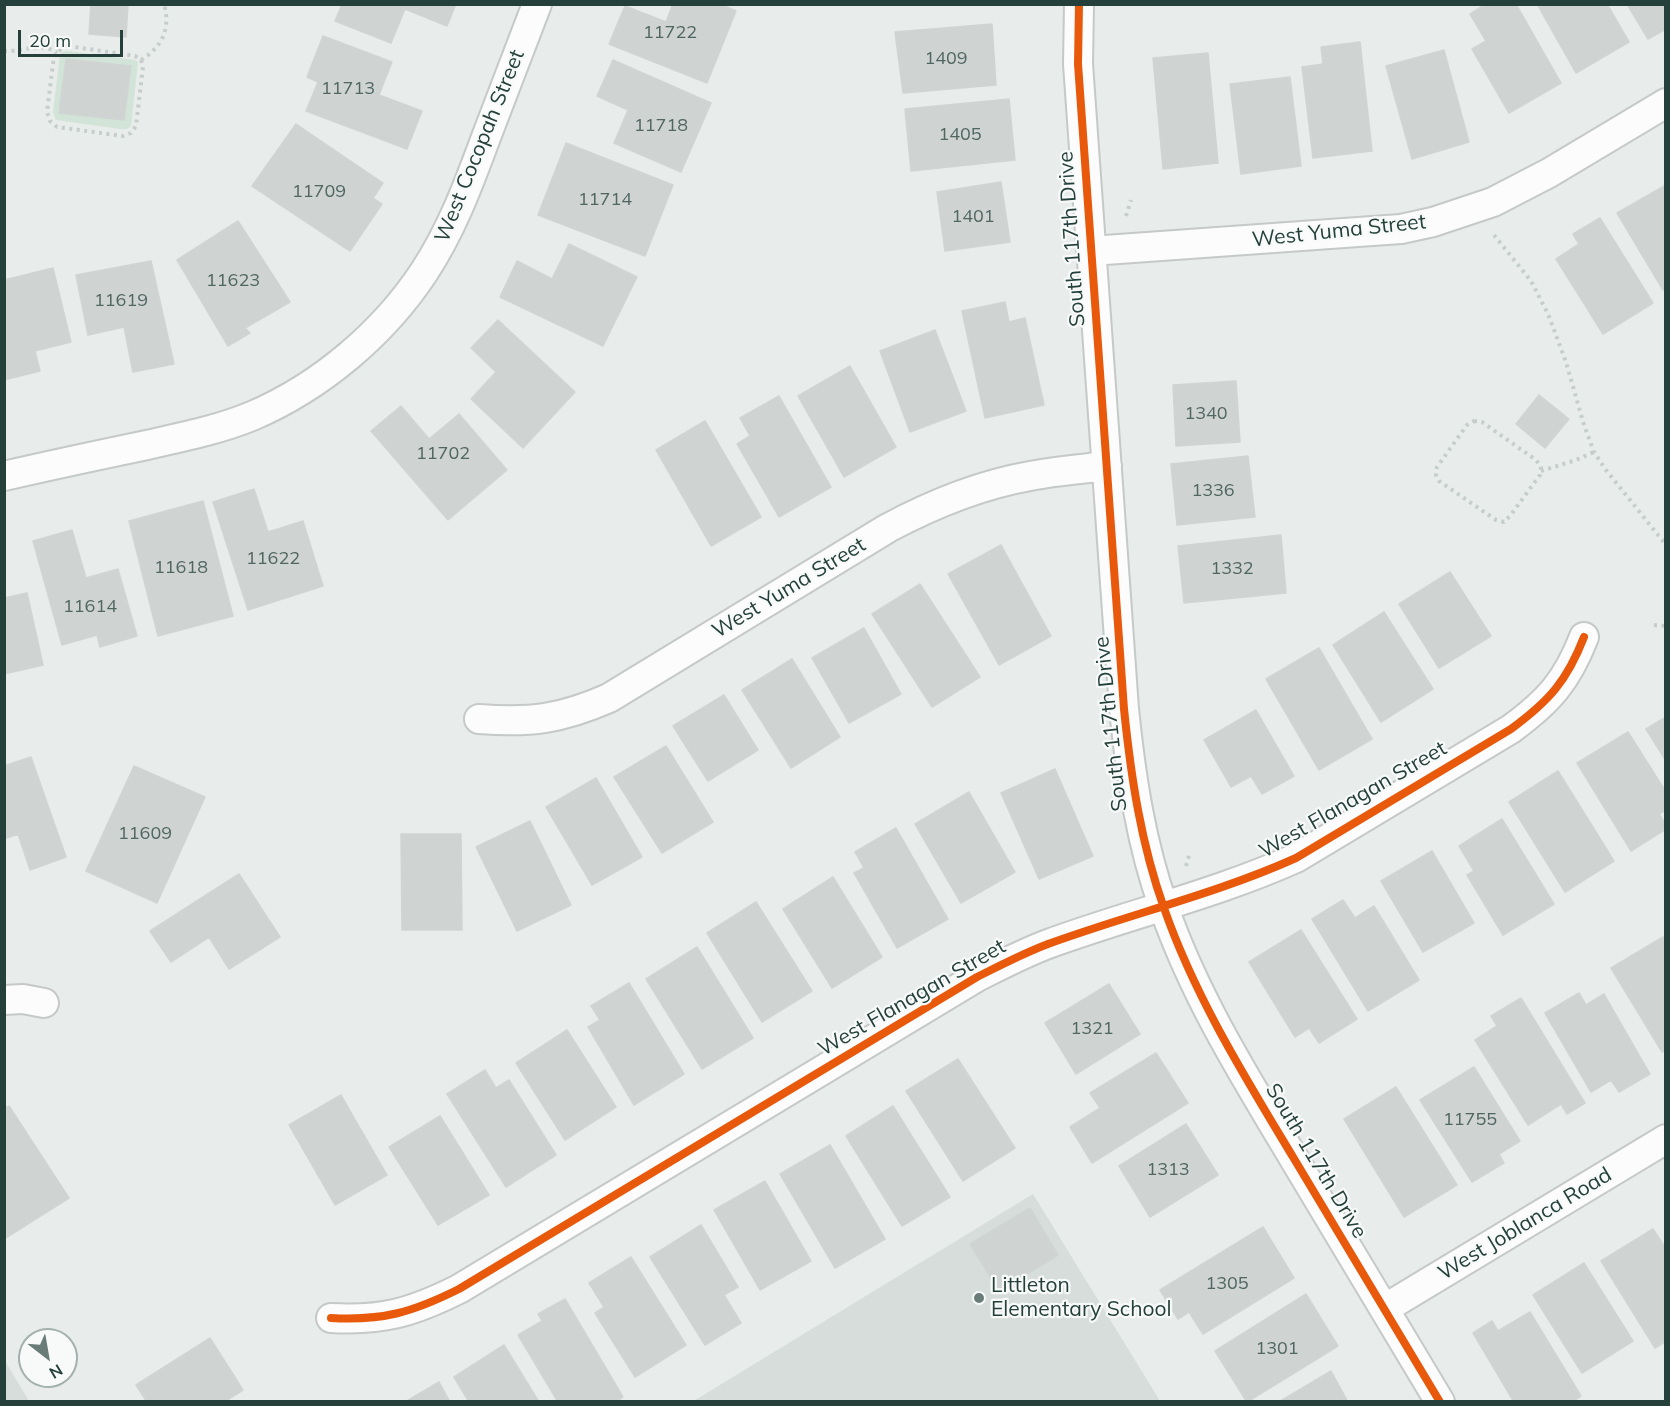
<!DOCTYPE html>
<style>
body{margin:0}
#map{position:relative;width:1670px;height:1406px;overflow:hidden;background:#e8ecea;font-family:Mulish,sans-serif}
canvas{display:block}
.frame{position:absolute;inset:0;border:6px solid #25403a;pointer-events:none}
.north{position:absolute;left:18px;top:1328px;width:60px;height:60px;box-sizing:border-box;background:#f7faf9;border:2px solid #a3b0ad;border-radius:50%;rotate:149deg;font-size:16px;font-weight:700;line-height:24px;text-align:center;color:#25403a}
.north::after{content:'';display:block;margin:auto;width:21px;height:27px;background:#697c78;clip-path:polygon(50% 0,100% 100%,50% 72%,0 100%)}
.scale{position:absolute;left:18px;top:30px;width:105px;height:27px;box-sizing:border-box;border:3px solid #25403a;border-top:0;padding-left:8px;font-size:18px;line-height:21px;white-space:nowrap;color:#25403a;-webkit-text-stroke:4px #f7faf9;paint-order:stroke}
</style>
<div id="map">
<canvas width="1670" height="1406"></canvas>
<div class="frame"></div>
<div class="north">N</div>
<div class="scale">20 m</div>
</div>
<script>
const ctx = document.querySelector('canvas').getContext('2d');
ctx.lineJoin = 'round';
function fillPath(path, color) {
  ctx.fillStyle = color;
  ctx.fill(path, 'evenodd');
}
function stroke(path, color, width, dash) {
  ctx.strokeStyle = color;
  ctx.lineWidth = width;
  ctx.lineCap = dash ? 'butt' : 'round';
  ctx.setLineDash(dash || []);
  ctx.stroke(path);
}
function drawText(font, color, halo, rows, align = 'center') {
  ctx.font = font + ' Mulish,sans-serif';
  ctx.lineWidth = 4.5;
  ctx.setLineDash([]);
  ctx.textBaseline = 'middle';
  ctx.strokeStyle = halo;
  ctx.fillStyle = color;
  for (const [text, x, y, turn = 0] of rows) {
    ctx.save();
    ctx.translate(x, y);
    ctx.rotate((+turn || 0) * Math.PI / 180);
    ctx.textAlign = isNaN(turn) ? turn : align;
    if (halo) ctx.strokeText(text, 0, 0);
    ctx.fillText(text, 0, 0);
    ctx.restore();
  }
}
const built = new Path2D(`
 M1033 1194 1160 1401 692 1402Z
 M4 1361H5L29 1401H5Z`);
const green = new Path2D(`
 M67 51 135 60 138 62 131 126 127 129H120L56 120 53 112 60 55 62 52Z`);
const building = new Path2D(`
 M91 4H128L126 37 89 34Z
 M342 4H456L447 26 405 9 391 43 335 21Z
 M673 4H720L736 11 707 83 609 44 625 6 666 22Z
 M1486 4H1516L1561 83 1509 113 1472 49 1486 41 1470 14Z
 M1537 4H1607L1629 42 1576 73Z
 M1627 4H1666V29L1648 39Z
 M992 24 996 85 903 93 895 32Z
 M323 36 392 62 379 95 422 111 407 149 306 111 318 82 307 77Z
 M1360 42 1372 151 1313 158 1302 67 1323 64 1321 47Z
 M1444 50 1469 142 1412 159 1386 66Z
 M1208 53 1218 163 1163 169 1153 58Z
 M66 59 131 66 124 120 59 113Z
 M613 60 711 103 681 172 614 143 628 110 597 96Z
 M1290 77 1301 166 1241 174 1230 84Z
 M1009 99 1015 160 911 171 905 109Z
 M296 124 383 183 373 198 382 204 350 251 252 186Z
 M566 143 673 185 645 256 538 215Z
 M1001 182 1010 242 945 251 937 192Z
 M1666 185V289L1663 290 1617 213Z
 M1600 218 1653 303 1603 334 1556 259 1579 244 1573 234Z
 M238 221 290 302 245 328 250 333 228 346 177 260Z
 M569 244 637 277 603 346 500 297 517 261 552 279Z
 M151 261 174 364 133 372 124 327 88 335 76 275Z
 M53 268 71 342 35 351 40 371 4 380V280Z
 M1005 302 1009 322 1025 318 1044 405 985 418 962 311Z
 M498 320 575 392 523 448 471 399 496 372 471 348Z
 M935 330 966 411 910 432 880 351Z
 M850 366 896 447 844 477 798 396Z
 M1236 381 1240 442 1176 446 1173 385Z
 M1539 395 1569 419 1545 448 1516 424Z
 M779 396 831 487 779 517 737 444 750 436 740 418Z
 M401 406 429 439 459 414 507 470 448 520 371 431Z
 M705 421 761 517 711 546 656 450Z
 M1248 456 1255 517 1177 525 1171 464Z
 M254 489 268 532 303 521 323 586 248 610 213 502Z
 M203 501 233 616 158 636 129 521Z
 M72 530 86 578 118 569 137 636 100 647 97 635 62 645 33 541Z
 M1281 535 1286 593 1184 603 1178 546Z
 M1001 545 1051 636 999 665 948 574Z
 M1450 572 1491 636 1439 668 1399 604Z
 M920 584 980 677 932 707 872 614Z
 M27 593 43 665 4 674V598Z
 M1384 612 1433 689 1381 722 1333 645Z
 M864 628 901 694 849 723 812 658Z
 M1319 648 1372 739 1319 770 1266 679Z
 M792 659 840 737 791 768 742 690Z
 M724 695 758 750 708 781 673 726Z
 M1256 710 1294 776 1262 794 1251 776 1231 787 1204 740Z
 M1666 717V761L1646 729Z
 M1628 732 1666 792V810L1659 814 1666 825V829L1631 851 1577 763Z
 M666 746 713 822 662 853 614 777Z
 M31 757 66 857 30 870 18 834 4 839V766Z
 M134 766 205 797 157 903 86 871Z
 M1055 769 1093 856 1039 879 1001 793Z
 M1558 771 1614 861 1565 892 1509 802Z
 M596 778 642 857 592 885 546 807Z
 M969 792 1015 872 961 903 915 824Z
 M1502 819 1554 904 1503 935 1467 875 1474 871 1459 846Z
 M530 821 571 905 517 931 476 847Z
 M896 828 948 919 897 948 854 873 864 868 855 852Z
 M401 834H461L462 930H402Z
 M1432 851 1474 923 1423 952 1381 881Z
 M239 874 280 937 229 969 209 937 171 962 150 931Z
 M833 877 882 957 832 988 783 909Z
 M1343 900 1355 918 1374 906 1419 980 1368 1011 1312 919Z
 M756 902 812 991 762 1022 707 933Z
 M1301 930 1357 1019 1319 1043 1309 1028 1295 1037 1249 962Z
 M1663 937 1666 942V1050L1662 1052 1611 968Z
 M697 947 753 1038 702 1069 646 979Z
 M629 983 684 1074 634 1105 588 1027 600 1020 591 1006Z
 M1109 984 1140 1034 1076 1074 1045 1023Z
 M1579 993 1586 1005 1604 994 1650 1074 1619 1092 1611 1080 1591 1092 1545 1013Z
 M1521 998 1585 1103 1567 1114 1561 1104 1528 1125 1475 1040 1497 1026 1491 1016Z
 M567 1030 616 1107 565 1140 516 1063Z
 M1156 1053 1188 1103 1092 1163 1070 1127 1100 1108 1090 1093Z
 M958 1059 1015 1148 963 1181 906 1091Z
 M1474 1067 1520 1141 1499 1154 1504 1163 1472 1182 1420 1100Z
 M485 1070 496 1088 509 1080 556 1155 506 1187 447 1094Z
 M1396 1087 1457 1185 1404 1217 1344 1119Z
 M341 1095 387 1175 335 1205 289 1125Z
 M9 1106 69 1198 4 1239V1109Z
 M893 1106 950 1197 902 1226 846 1136Z
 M440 1116 489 1195 438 1225 389 1147Z
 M1186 1124 1218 1175 1150 1217 1119 1166Z
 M830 1145 885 1239 835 1268 780 1174Z
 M765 1181 811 1261 760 1290 714 1210Z
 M1030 1208 1058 1255 999 1291 970 1244Z
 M701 1225 738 1287 724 1295 741 1323 705 1345 650 1257Z
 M1263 1227 1294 1278 1203 1334 1189 1312 1178 1319 1160 1290Z
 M1653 1229 1666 1249V1341L1655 1348 1601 1261Z
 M631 1257 686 1345 635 1377 595 1313 604 1307 589 1283Z
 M1584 1263 1633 1341 1582 1373 1533 1295Z
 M1306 1294 1338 1346 1247 1402 1215 1351Z
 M565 1299 623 1397 616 1402H558L518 1335 542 1321 538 1314Z
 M1530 1312 1581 1396 1573 1402H1514L1473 1333 1492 1321 1498 1331Z
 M210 1338 243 1390 224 1402H147L136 1385Z
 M504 1345 539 1402H469L454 1377Z
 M1331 1371 1348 1402H1279Z
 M439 1382 450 1402H405Z`);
const path = new Path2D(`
 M68 46 135 56 141 60 143 67 136 126 131 133 123 136 57 127 50 121 47 112 54 56 60 50Z
 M4 51C23 52 41 41 57 53
 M141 60C162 47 171 29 164 4
 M1126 216 1131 200
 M1494 235 1531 281 1548 314 1566 362 1584 425 1594 452 1606 470 1666 545
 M1474 421 1482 422 1536 460 1541 467 1540 475 1510 516 1504 522 1496 520 1439 481 1436 475 1437 467 1467 425Z
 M1541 471 1576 460 1594 452
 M1654 625 1666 626
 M1186 866 1190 852`);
const minor = new Path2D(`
 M1079 4 1078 64 1124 709C1131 777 1141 844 1164 908 1195 997 1245 1077 1293 1157 1342 1239 1391 1320 1440 1402
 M1091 251 1372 231 1401 229 1433 222 1493 202 1549 173 1666 103
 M4 476C52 465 99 455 147 445 182 437 218 430 252 416 320 387 383 334 424 272 451 231 468 186 485 140 502 95 519 50 537 4
 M479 719C531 723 561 719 609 698L888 528C933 504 979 485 1030 476 1055 471 1082 469 1107 466
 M4 1000 23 999 44 1003
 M1384 1309 1666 1139
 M331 1318C383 1321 413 1312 459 1289L977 977C1001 965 1024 953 1048 944 1130 914 1216 894 1296 858L1511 729C1549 701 1567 681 1584 637`);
const cycleway = new Path2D(`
 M1079 4 1078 64 1124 709C1131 777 1141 844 1164 908 1195 997 1245 1077 1293 1157 1342 1239 1391 1320 1440 1402
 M331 1318C383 1321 413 1312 459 1289L977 977C1001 965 1024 953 1048 944 1130 914 1216 894 1296 858L1511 729C1549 701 1567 681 1584 637`);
const markers = [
 [979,1298,6,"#697c78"]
];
const numberNames = [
 ["11722",670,33],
 ["1409",946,59],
 ["11713",348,89],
 ["11718",661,126],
 ["1405",960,135],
 ["11709",319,192],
 ["11714",605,200],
 ["1401",973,217],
 ["11623",233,281],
 ["11619",121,301],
 ["1340",1206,414],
 ["11702",443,454],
 ["1336",1213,491],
 ["11622",273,559],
 ["11618",181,568],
 ["1332",1232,569],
 ["11614",90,607],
 ["11609",145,834],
 ["1321",1092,1029],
 ["11755",1470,1120],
 ["1313",1168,1170],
 ["1305",1227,1284],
 ["1301",1277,1349]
];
const streetNames = [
 ["West Cocopah Street",480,146,-68],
 ["West Yuma Street",1339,231,-6],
 ["South 117th Drive",1072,239,-94],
 ["West Yuma Street",789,588,-31],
 ["South 117th Drive",1111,724,-96],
 ["West Flanagan Street",1353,800,-30],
 ["West Flanagan Street",912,998,-30],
 ["South 117th Drive",1316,1161,59],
 ["West Joblanca Road",1525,1224,-31]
];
const poiNames = [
 ["Littleton",991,1286],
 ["Elementary School",991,1310]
];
fillPath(built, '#d6ddda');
fillPath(green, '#d2e4d8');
fillPath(building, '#cfd3d2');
stroke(building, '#d0d5d3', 1.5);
stroke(minor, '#c5c9c7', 32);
stroke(path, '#c6cecc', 4, [3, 4.5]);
stroke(minor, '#fcfcfc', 28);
stroke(cycleway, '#e8590c', 8);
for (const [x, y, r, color] of markers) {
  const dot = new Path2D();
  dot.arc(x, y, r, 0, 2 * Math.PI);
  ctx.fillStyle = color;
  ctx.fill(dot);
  stroke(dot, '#f7faf9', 2);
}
drawText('18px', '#506661', null, numberNames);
drawText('21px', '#25403a', '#f7faf9', streetNames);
drawText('21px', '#25403a', '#f7faf9', poiNames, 'left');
</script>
